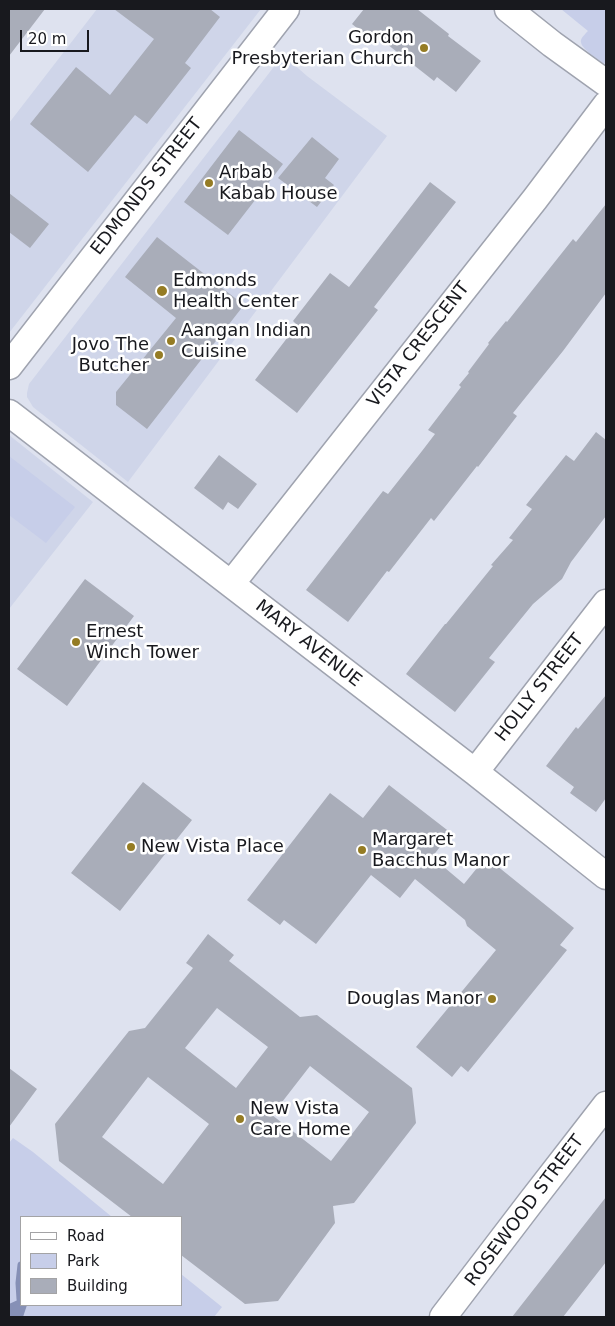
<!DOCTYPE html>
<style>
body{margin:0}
#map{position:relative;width:615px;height:1326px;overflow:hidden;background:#dee2ef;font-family:"DejaVu Sans",sans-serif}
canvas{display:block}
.frame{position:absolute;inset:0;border:10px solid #18191e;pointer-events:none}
.legend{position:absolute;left:20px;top:1216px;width:162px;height:90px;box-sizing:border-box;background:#fff;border:1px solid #a3a3a5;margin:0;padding:6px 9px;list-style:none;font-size:15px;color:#18191e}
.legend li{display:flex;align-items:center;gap:10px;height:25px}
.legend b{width:25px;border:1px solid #a3a3a5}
.scale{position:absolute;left:20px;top:30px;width:69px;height:22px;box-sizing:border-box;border:2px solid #18191e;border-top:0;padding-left:6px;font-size:15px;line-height:18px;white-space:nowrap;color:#18191e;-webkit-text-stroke:4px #fff;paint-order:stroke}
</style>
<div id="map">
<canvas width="615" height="1326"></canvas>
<div class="frame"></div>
<ul class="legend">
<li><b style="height:6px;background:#fff"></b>Road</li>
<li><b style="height:14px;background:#c7cee9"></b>Park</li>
<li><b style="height:14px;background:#a9adb9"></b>Building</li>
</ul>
<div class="scale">20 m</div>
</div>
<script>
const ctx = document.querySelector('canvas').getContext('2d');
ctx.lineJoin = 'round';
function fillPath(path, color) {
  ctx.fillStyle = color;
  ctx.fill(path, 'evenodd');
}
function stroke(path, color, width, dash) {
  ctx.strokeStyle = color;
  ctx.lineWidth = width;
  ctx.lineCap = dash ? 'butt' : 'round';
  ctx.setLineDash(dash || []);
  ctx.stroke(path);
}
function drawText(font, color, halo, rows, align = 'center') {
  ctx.font = font + ' "DejaVu Sans",sans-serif';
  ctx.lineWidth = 5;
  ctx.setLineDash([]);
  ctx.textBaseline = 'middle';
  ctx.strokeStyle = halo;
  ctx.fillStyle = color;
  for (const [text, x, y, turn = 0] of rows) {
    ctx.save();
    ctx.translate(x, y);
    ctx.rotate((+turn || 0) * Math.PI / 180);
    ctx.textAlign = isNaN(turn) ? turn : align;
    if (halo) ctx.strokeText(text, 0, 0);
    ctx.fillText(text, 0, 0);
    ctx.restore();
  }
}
const built = new Path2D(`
 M97 9H261L9 333V123Z
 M283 55 307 76 387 136 128 482 33 407 27 397V393L29 384Z
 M9 435 93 502 9 609Z`);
const green = new Path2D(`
 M561 9H606V64L603 63C597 58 579 48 581 40 582 37 586 33 588 31Z
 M9 456 75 507 46 543 9 515Z
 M13 1138 33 1152 112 1217H21V1305H181V1274L222 1307 214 1317H9V1143Z`);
const water = new Path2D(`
 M20 1299 21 1300V1305H27L23 1317H9V1304Z`);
const stream = new Path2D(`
 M20 1299 19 1283 21 1265`);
const building = new Path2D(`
 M9 9H45L9 56Z
 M114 9H210L220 17 185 63 191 68 147 124 135 115 88 172 30 124 76 67 110 95 154 39Z
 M364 9H417L449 34 448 36 481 61 456 92 437 77 434 81 378 37 374 42 352 24Z
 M239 130 283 164 228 235 184 202Z
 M312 137 339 159 325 178 334 185 317 207 278 178Z
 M430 182 456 202 374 307 378 310 297 413 255 380 297 325 293 321 330 273 349 287Z
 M9 193 49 224 30 248 9 232Z
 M606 204V293L563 351 513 413 517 416 478 467 477 466 434 521 431 518 389 572 387 571 348 622 306 590 383 491 388 494 422 451 435 434 428 430 461 387 459 385 469 373 468 372 489 344 488 343 506 321 507 322 573 239 576 242Z
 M157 237 244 305 147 429 116 405V392L176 318 125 277Z
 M596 432 606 440V516L571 562 562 579 533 604 489 658 495 662 455 712 406 674 445 624H446L493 566 491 565 513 540 509 538 532 509 526 505 566 455 574 461Z
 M219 455 257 484 238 509 228 502 223 510 194 488Z
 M85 579 134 616 67 706 17 669Z
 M606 695V798L596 812 570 793 574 787 546 766 576 727 578 729Z
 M143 782 192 820 120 911 71 873Z
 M389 785 451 833 432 857 464 884 486 857 574 928 560 945 567 950 468 1072 461 1066 452 1077 416 1047 496 950 467 926 465 920 415 879 400 898 371 875 316 944 284 920 280 925 247 900 330 793 363 818Z
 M208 934 234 955 229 961 300 1017 317 1015 412 1088 416 1123 354 1203 333 1206 335 1223 278 1301 245 1304 181 1255V1217H132L59 1161 55 1124 129 1031 145 1028 193 968 186 963ZM217 1008 268 1047 236 1088 185 1048ZM310 1066 369 1112 331 1161 272 1115ZM148 1077 209 1124 163 1184 102 1137Z
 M9 1068 37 1089 9 1127Z
 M606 1197V1262L563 1317H512Z`);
const minor = new Path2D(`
 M508 9 552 44 606 83
 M9 366 286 9
 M9 413 475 772 606 876
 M231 584 535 199 606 105
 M475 772 606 603
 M443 1317 530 1203 606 1105`);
const markers = [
 [424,48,5,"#957c24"],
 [209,183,5,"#957c24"],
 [162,291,6,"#957c24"],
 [171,341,5,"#957c24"],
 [159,355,5,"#957c24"],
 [76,642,5,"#957c24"],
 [131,847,5,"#957c24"],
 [362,850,5,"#957c24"],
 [492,999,5,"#957c24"],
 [240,1119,5,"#957c24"]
];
const poiNames = [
 ["Gordon",414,38,"right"],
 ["Presbyterian Church",414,59,"right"],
 ["Arbab",219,173],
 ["Kabab House",219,194],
 ["Edmonds",173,281],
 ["Health Center",173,302],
 ["Aangan Indian",181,331],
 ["Cuisine",181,352],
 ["Jovo The",149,345,"right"],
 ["Butcher",149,366,"right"],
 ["Ernest",86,632],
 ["Winch Tower",86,653],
 ["Margaret",372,840],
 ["Bacchus Manor",372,861],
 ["New Vista Place",141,847],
 ["Douglas Manor",482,999,"right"],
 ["New Vista",250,1109],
 ["Care Home",250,1130]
];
const streetNames = [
 ["EDMONDS STREET",147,187,-52],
 ["VISTA CRESCENT",419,345,-52],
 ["MARY AVENUE",308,644,38],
 ["HOLLY STREET",540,688,-52],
 ["ROSEWOOD STREET",525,1211,-53]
];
fillPath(built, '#cfd5e9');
fillPath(green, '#c7cee9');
fillPath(water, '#8690b6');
stroke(stream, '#8690b6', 7);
fillPath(building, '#a9adb9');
stroke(minor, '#9fa3af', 29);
stroke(minor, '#fff', 26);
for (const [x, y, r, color] of markers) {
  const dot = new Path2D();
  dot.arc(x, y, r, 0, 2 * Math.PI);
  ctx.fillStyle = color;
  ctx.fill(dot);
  stroke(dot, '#fff', 2);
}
drawText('18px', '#18191e', '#fff', poiNames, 'left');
drawText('18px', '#18191e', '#fff', streetNames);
</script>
